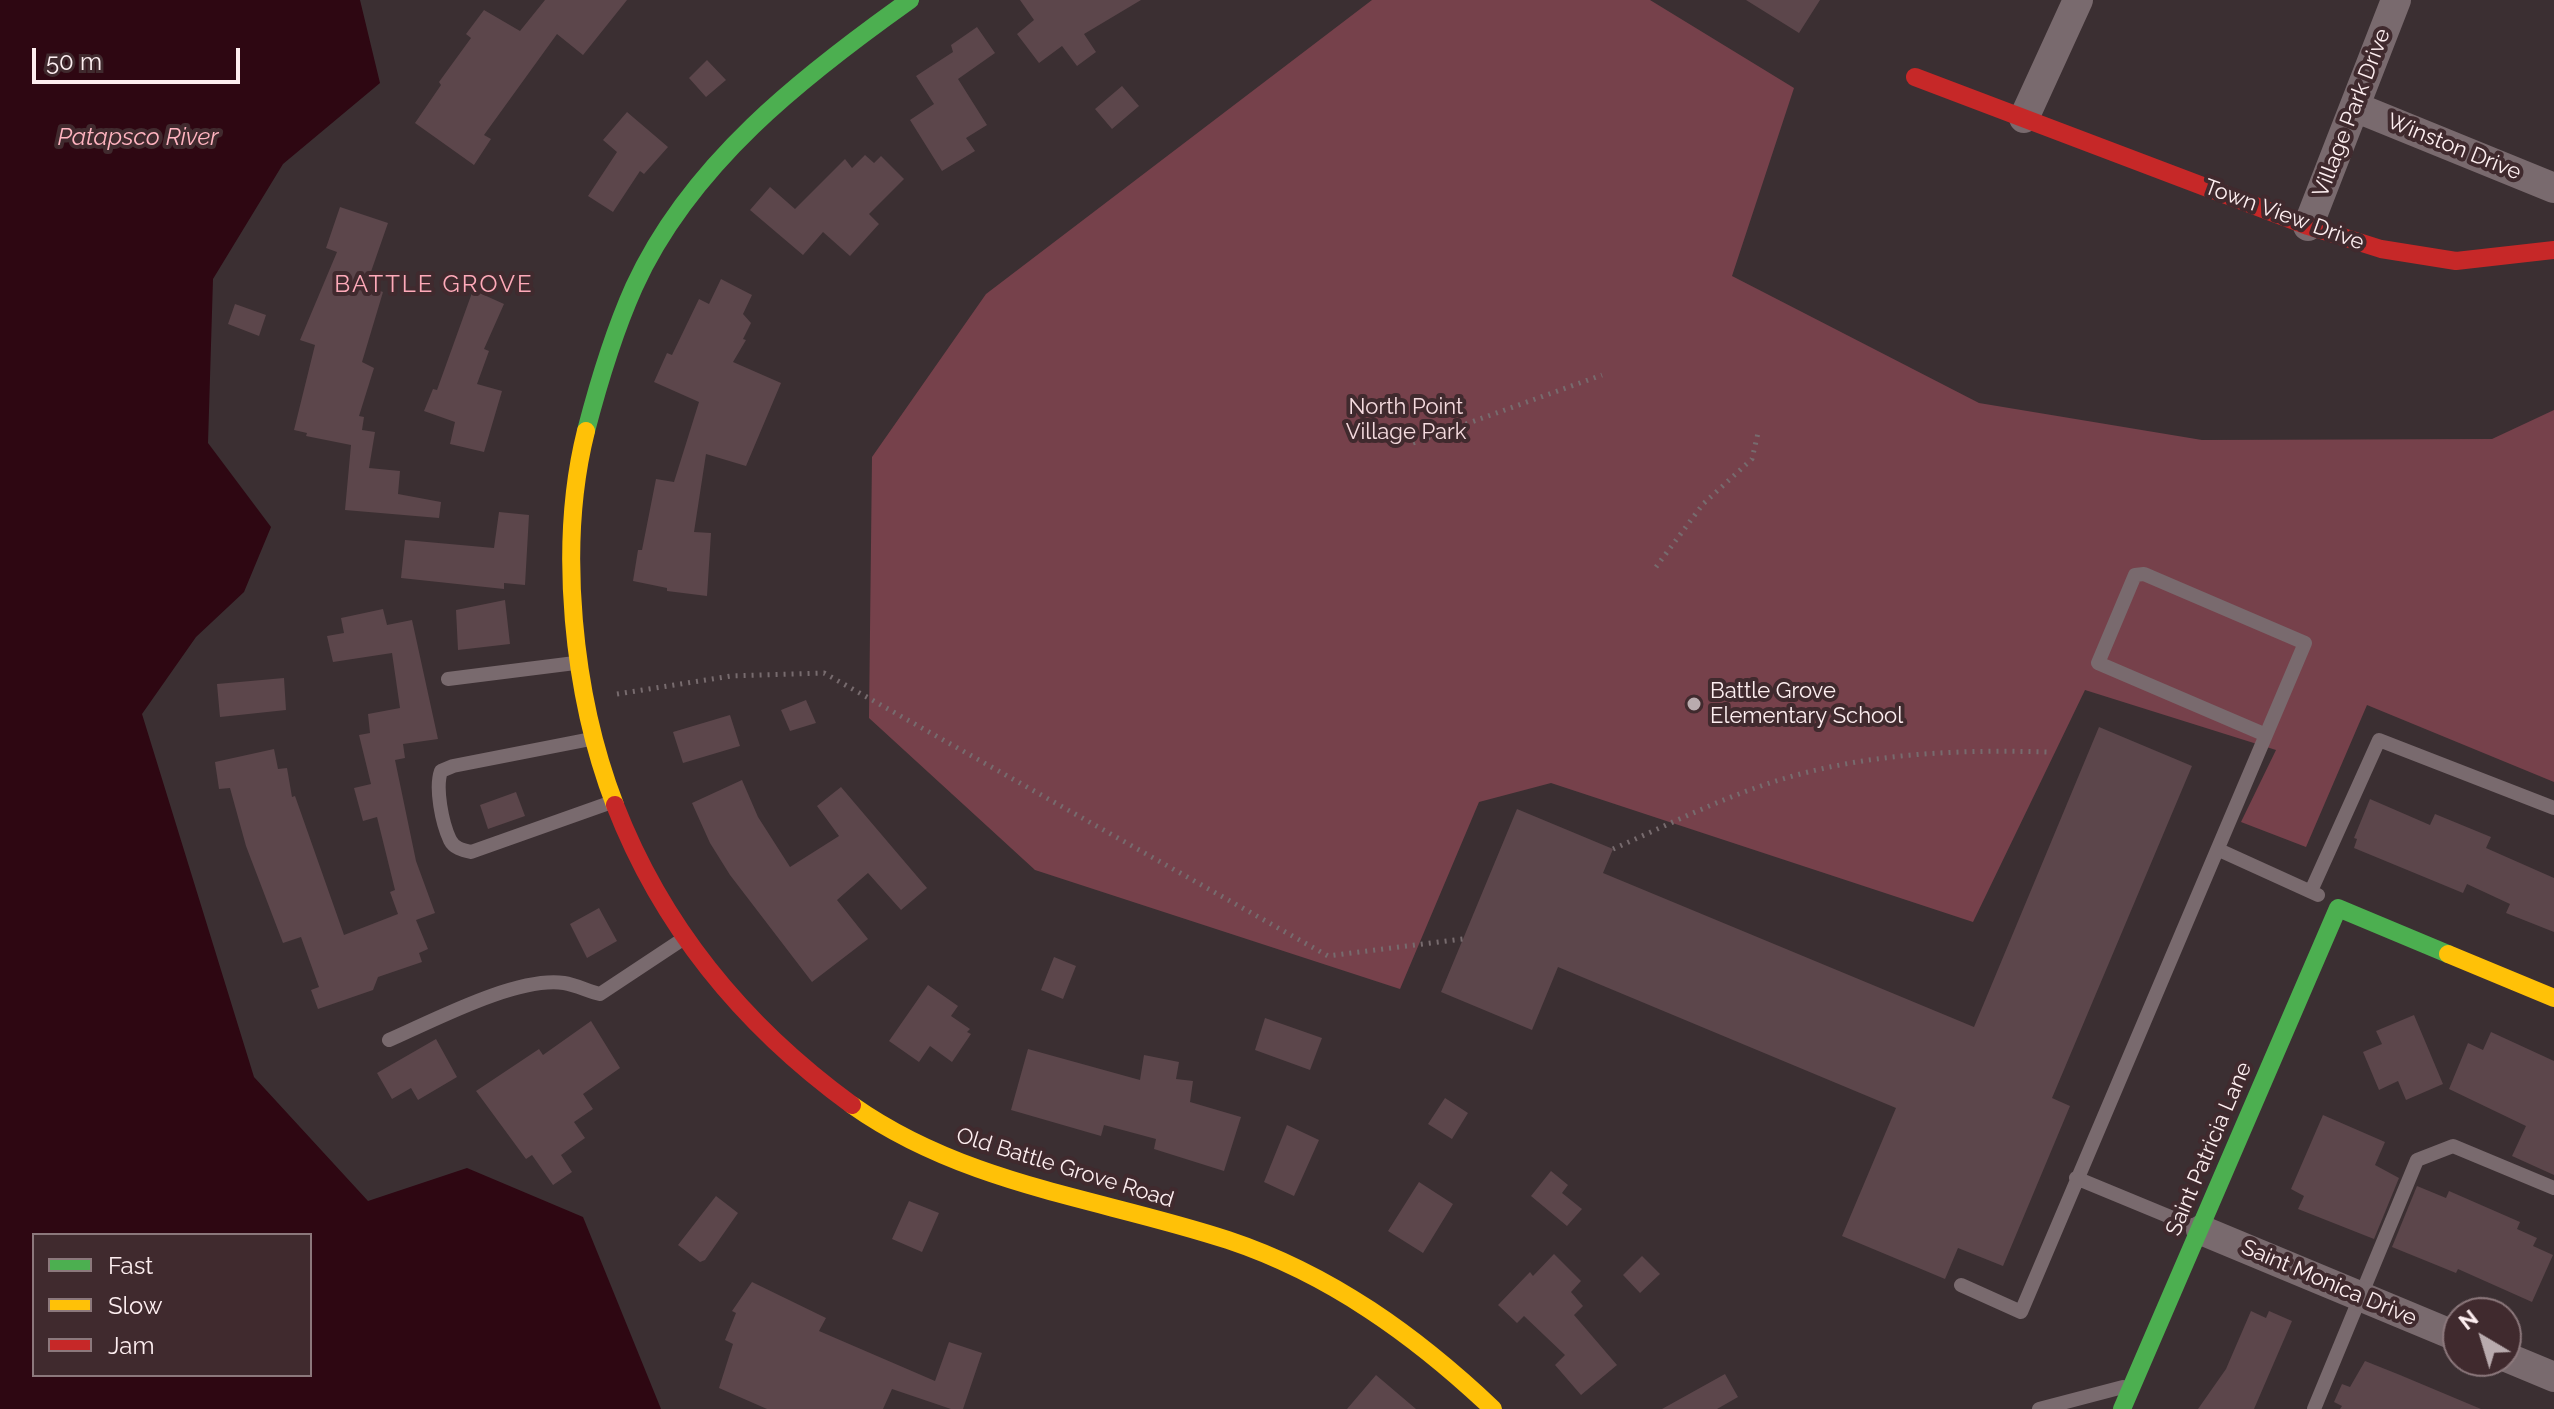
<!DOCTYPE html>
<style>
body{margin:0}
#map{position:relative;width:2554px;height:1409px;overflow:hidden;background:#3b2f32;font-family:Raleway,sans-serif}
canvas{display:block}
.legend{position:absolute;left:32px;top:1233px;width:280px;height:144px;box-sizing:border-box;background:#402a2e;border:2px solid #8c787c;margin:0;padding:10px 14px;list-style:none;font-size:24px;color:#fdeef0}
.legend li{display:flex;align-items:center;gap:16px;height:40px}
.legend b{width:40px;border:2px solid #8c787c}
.north{position:absolute;left:2442px;top:1297px;width:80px;height:80px;box-sizing:border-box;background:#402a2e;border:2px solid #8c787c;border-radius:50%;rotate:322deg;font-size:22px;font-weight:700;line-height:32px;text-align:center;color:#fdeef0}
.north::after{content:'';display:block;margin:auto;width:28px;height:36px;background:#b9abae;clip-path:polygon(50% 0,100% 100%,50% 72%,0 100%)}
.scale{position:absolute;left:32px;top:48px;width:208px;height:36px;box-sizing:border-box;border:4px solid #fdeef0;border-top:0;padding-left:10px;font-size:24px;line-height:28px;white-space:nowrap;color:#fdeef0;-webkit-text-stroke:6px #402a2e;paint-order:stroke}
</style>
<div id="map">
<canvas width="2554" height="1409"></canvas>
<ul class="legend">
<li><b style="height:10px;background:#4caf50"></b>Fast</li>
<li><b style="height:10px;background:#ffc107"></b>Slow</li>
<li><b style="height:10px;background:#c62828"></b>Jam</li>
</ul>
<div class="north">N</div>
<div class="scale">50 m</div>
</div>
<script>
const ctx = document.querySelector('canvas').getContext('2d');
ctx.lineJoin = 'round';
function fillPath(path, color) {
  ctx.fillStyle = color;
  ctx.fill(path, 'evenodd');
}
function stroke(path, color, width, dash) {
  ctx.strokeStyle = color;
  ctx.lineWidth = width;
  ctx.lineCap = dash ? 'butt' : 'round';
  ctx.setLineDash(dash || []);
  ctx.stroke(path);
}
function drawText(font, color, halo, rows, align = 'center') {
  ctx.font = font + ' Raleway,sans-serif';
  ctx.lineWidth = 8;
  ctx.setLineDash([]);
  ctx.textBaseline = 'middle';
  ctx.strokeStyle = halo;
  ctx.fillStyle = color;
  for (const [text, x, y, turn = 0] of rows) {
    ctx.save();
    ctx.translate(x, y);
    ctx.rotate((+turn || 0) * Math.PI / 180);
    ctx.textAlign = isNaN(turn) ? turn : align;
    if (halo) ctx.strokeText(text, 0, 0);
    ctx.fillText(text, 0, 0);
    ctx.restore();
  }
}
const green = new Path2D(`
 M1372 0H1650L1794 88 1732 276 1979 403 2202 440 2492 439 2554 410V782L2367 705 2306 847 2241 822 2276 750 2085 690 1973 922 1551 783 1479 802 1400 989 1035 870 869 718 872 457 986 294Z`);
const water = new Path2D(`
 M0 0H360L380 83 283 164 213 279 208 443 271 527 244 592 196 637 142 714 254 1077 368 1201 467 1168 583 1217 661 1409H0ZM34 1235H310V1375H34Z`);
const building = new Path2D(`
 M545 0H627L583 55 557 34 484 135 491 139 474 165 415 123 441 85 439 82 471 38 466 34 484 10 520 31Z
 M1020 0H1141L1084 34 1096 52 1077 66 1062 46 1039 63 1017 34 1034 20Z
 M1746 0H1820L1799 33Z
 M977 27 995 53 958 79 987 125 966 138 975 151 942 171 910 120 934 104 916 76 953 52 951 45Z
 M707 60 726 80 706 97 689 78Z
 M1122 86 1139 106 1112 129 1095 109Z
 M627 112 668 147 644 174 640 171 613 212 588 196 617 152 603 140Z
 M865 155 874 163 881 156 904 179 869 214 879 224 850 256 823 232 803 255 750 210 770 187 795 209 845 159 852 168Z
 M340 207 388 223 366 286 383 292 362 362 374 368 359 416 364 417 362 430 375 432 369 468 400 471 398 494 441 502 439 518 345 510 351 445 306 436 307 433 294 430 315 345 300 340 337 252 326 248Z
 M721 279 752 295 743 314 751 323 743 339 746 340 733 362 781 383 746 466 706 454 694 532 711 533 707 596 667 591V588L633 581 638 550H642L656 479 674 482 699 402 654 382 667 353 672 355 699 299 709 304Z
 M473 290 504 304 484 349 489 351 477 384 502 391 484 452 450 444 455 422 424 411 433 389 437 390Z
 M235 304 266 315 259 336 228 324Z
 M499 512 529 515 525 585 504 583V589L401 578 405 540 494 548Z
 M505 600 510 644 458 650 456 610Z
 M383 609 387 625 412 620 438 739 403 744 405 758 395 760 416 861 435 913 416 920 428 949 419 953 422 962 378 977 373 990 318 1009 311 990 319 987 301 937 283 943 246 846 230 788 219 789 215 762 274 749 278 769 287 768 292 797 295 796 344 935 398 914 390 892 395 890 377 817 363 821 354 788 371 784 359 735 370 733 368 714 400 708 392 653 333 662 327 636 344 633 341 618Z
 M284 678 286 710 220 717 217 684Z
 M806 700 816 723 790 731 781 710Z
 M730 715 740 746 683 763 673 732Z
 M2099 727 2192 766 2052 1098 2070 1106 2003 1266 1958 1248 1945 1279 1842 1236 1896 1108 1558 967 1532 1030 1441 992 1517 809 1613 849 1603 873 1974 1027Z
 M742 780 758 817 790 867 839 836 817 806 841 787 927 888 901 910 868 873 837 900 868 939 812 982 730 875 710 843 692 803Z
 M516 792 525 816 488 829 480 805Z
 M2370 799 2430 825 2435 814 2491 837 2486 848 2554 878V932L2506 913 2510 904 2467 884 2463 893 2354 848 2357 839 2354 838Z
 M599 908 617 941 587 958 570 924Z
 M1054 957 1076 966 1063 999 1041 990Z
 M928 985 958 1006 951 1016 970 1029 967 1032 971 1034 952 1062 930 1046 919 1062 889 1041Z
 M2414 1015 2443 1084 2406 1100 2398 1081 2379 1090 2363 1052 2382 1044 2376 1031Z
 M1265 1018 1322 1038 1310 1070 1255 1050Z
 M591 1021 620 1068 583 1094 593 1109 574 1122 585 1138 561 1155 572 1172 553 1185 532 1155 526 1159 476 1091 539 1049 543 1055Z
 M2491 1032 2554 1061V1175L2512 1156 2526 1126 2449 1089 2468 1043 2483 1050Z
 M436 1039 457 1077 418 1100 411 1088 392 1099 377 1073Z
 M1028 1049 1140 1080 1144 1055 1179 1062 1176 1079 1193 1081 1190 1102 1241 1117 1224 1171 1154 1149 1156 1139 1104 1125 1101 1136 1011 1110Z
 M1445 1098 1468 1113 1452 1139 1428 1124Z
 M2323 1115 2385 1142 2375 1165 2399 1178 2374 1239 2298 1209 2304 1196 2291 1189Z
 M1287 1125 1319 1140 1294 1196 1264 1182Z
 M1551 1171 1568 1185 1562 1193 1582 1209 1567 1226 1531 1196Z
 M1419 1182 1453 1204 1423 1253 1388 1231Z
 M2417 1186 2446 1198 2449 1191 2520 1222 2517 1229 2537 1238 2533 1246 2553 1255 2532 1302 2458 1269 2456 1273 2392 1247Z
 M716 1196 738 1213 705 1260 700 1262 678 1245Z
 M909 1201 939 1213 922 1252 892 1239Z
 M1554 1254 1581 1281 1571 1292 1583 1306 1574 1315 1617 1365 1581 1395 1555 1365 1565 1355 1524 1316 1517 1323 1498 1305 1530 1272 1533 1276Z
 M1642 1256 1660 1274 1640 1293 1623 1275Z
 M752 1282 826 1318 819 1331 935 1381 949 1342 982 1353 963 1409H951L892 1389 883 1409H767L719 1388 733 1344 725 1340 736 1313 732 1311Z
 M2251 1311 2266 1318 2269 1311 2292 1321 2254 1409H2198L2226 1369Z
 M2365 1361 2400 1375 2481 1409H2340L2342 1406 2334 1402 2342 1384 2350 1387Z
 M1725 1374 1738 1397 1717 1409H1662Z
 M1376 1375 1416 1409H1347Z`);
const path = new Path2D(`
 M1413 443 1602 375
 M1656 567 1703 504 1752 459 1758 433
 M617 694 731 676 824 673 1328 956 1463 939
 M1613 849C1661 828 1709 804 1758 787 1851 754 1951 749 2047 752`);
const lane = new Path2D(`
 M448 679 575 663
 M591 739 453 766 441 771C435 788 442 823 450 840 454 848 462 850 471 852L612 802
 M2219 850 2318 895
 M2311 891 2379 740 2554 808
 M389 1040C433 1021 517 976 564 983 576 985 588 991 600 994L680 941
 M2076 1178 2197 1228
 M1961 1285 2021 1312 2305 643 2144 574 2135 575 2098 663 2266 735
 M2039 1409 2123 1387
 M2314 1409 2417 1160 2453 1146 2554 1188`);
const street = new Path2D(`
 M2355 107 2554 188
 M2024 118 2078 0
 M2308 226 2396 0
 M2201 1230 2458 1337
 M2506 1357 2554 1377`);
const fast = new Path2D(`
 M586 431C599 381 613 334 634 287 690 164 803 76 910 0
 M2122 1409 2338 908 2448 954`);
const slow = new Path2D(`
 M586 431C557 546 573 696 615 805
 M2448 954 2554 998
 M852 1105C965 1185 1100 1198 1228 1240 1330 1274 1416 1336 1493 1409`);
const jam = new Path2D(`
 M1915 77 2308 226 2381 249 2456 261 2554 250
 M615 805C663 929 745 1027 852 1105`);
const markers = [
 [1694,704,8,"#b9abae"]
];
const streetNames = [
 ["Village Park Drive",2352,113,-69],
 ["Winston Drive",2454,147,22],
 ["Town View Drive",2284,215,20],
 ["Saint Patricia Lane",2209,1149,-67],
 ["Old Battle Grove Road",1065,1168,17],
 ["Saint Monica Drive",2329,1283,23]
];
const parkNames = [
 ["North Point",1406,407],
 ["Village Park",1406,432]
];
const poiNames = [
 ["Battle Grove",1710,691],
 ["Elementary School",1710,716]
];
const waterNames = [
 ["Patapsco River",138,138]
];
const neighbourhoodNames = [
 ["BATTLE GROVE",434,285]
];
fillPath(green, '#76414b');
fillPath(water, '#2e0712');
fillPath(building, '#5c464b');
stroke(path, '#776b6e', 5, [2, 6]);
stroke(lane, '#796a6e', 14);
stroke(street, '#796a6e', 30);
stroke(fast, '#4caf50', 18);
stroke(slow, '#ffc107', 18);
stroke(jam, '#c62828', 18);
for (const [x, y, r, color] of markers) {
  const dot = new Path2D();
  dot.arc(x, y, r, 0, 2 * Math.PI);
  ctx.fillStyle = color;
  ctx.fill(dot);
  stroke(dot, '#402a2e', 3);
}
drawText('22px', '#fdeef0', '#402a2e', streetNames);
drawText('22px', '#f5dbdf', '#402a2e', parkNames);
drawText('22px', '#fdeef0', '#402a2e', poiNames, 'left');
drawText('italic 24px', '#ffb4c0', '#402a2e', waterNames);
ctx.letterSpacing = '2px';
drawText('24px', '#feaab9', '#402a2e', neighbourhoodNames);
ctx.letterSpacing = '0px';
</script>
